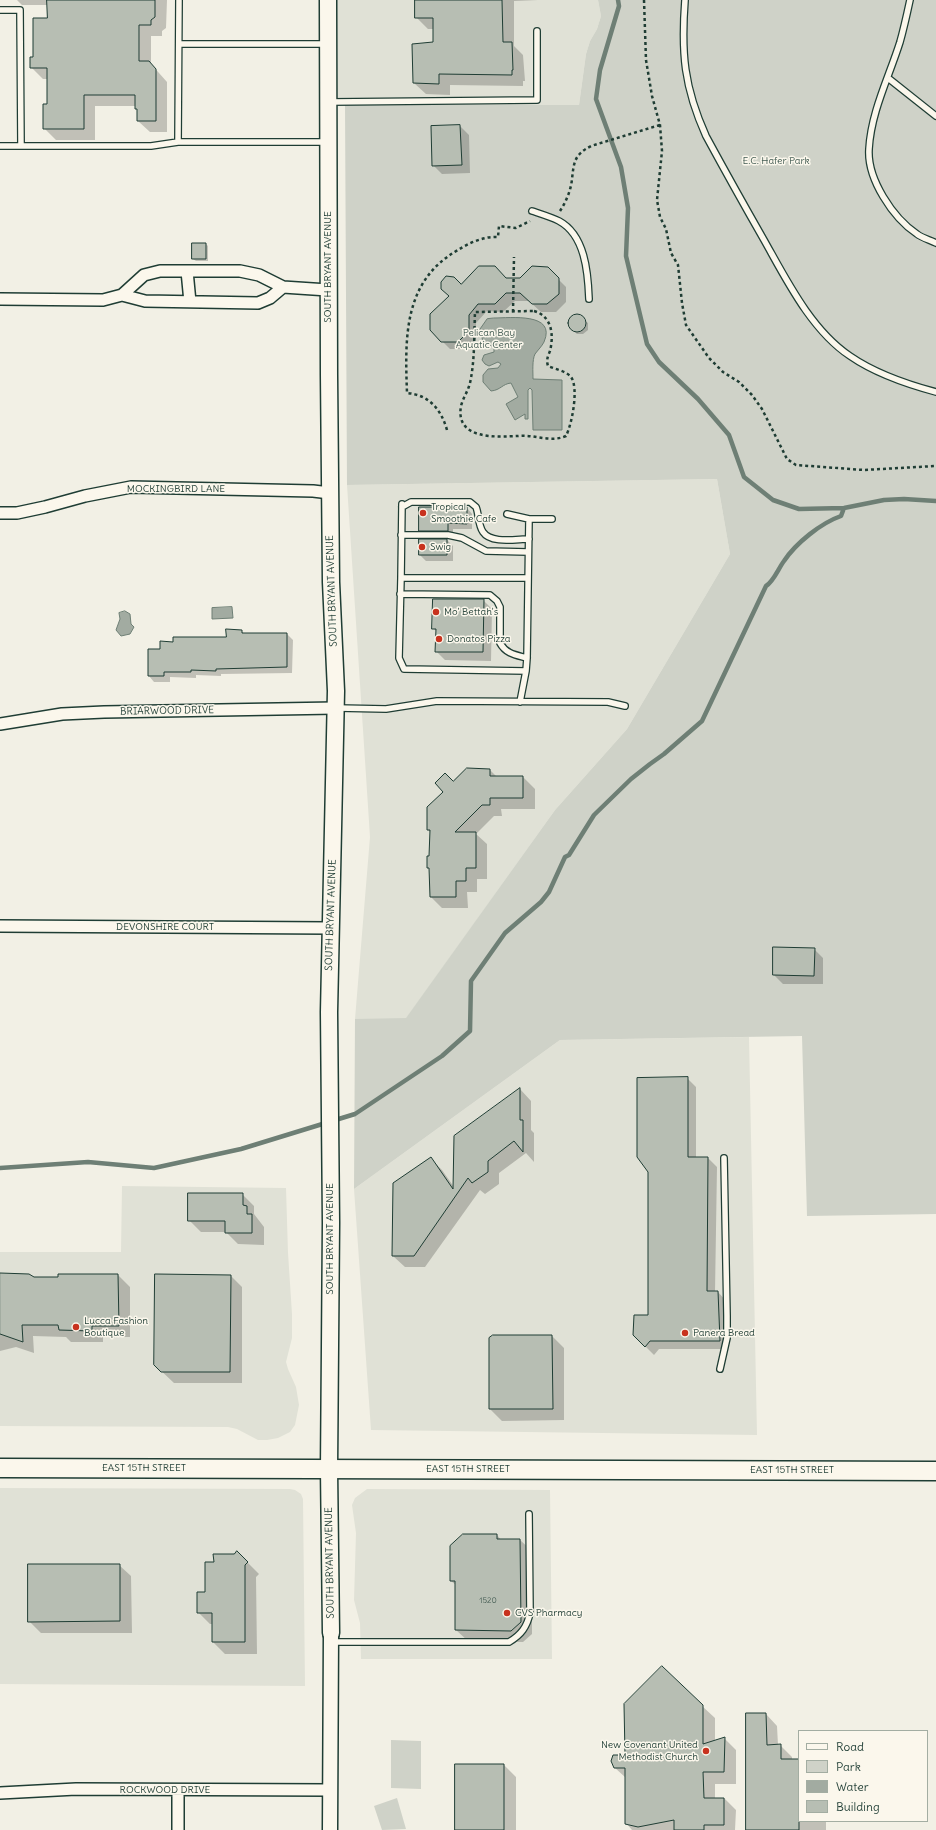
<!DOCTYPE html>
<style>
body{margin:0}
#map{position:relative;width:936px;height:1830px;overflow:hidden;background:#f2f0e5;font-family:Delius,sans-serif}
canvas{display:block}
.legend{position:absolute;left:798px;top:1730px;width:130px;height:92px;box-sizing:border-box;background:#fbf7ec;border:1px solid #a3ada2;margin:0;padding:5px 7px;list-style:none;font-size:12px;color:#1f3d34}
.legend li{display:flex;align-items:center;gap:8px;height:20px}
.legend b{width:20px;border:1px solid #a3ada2}
</style>
<div id="map">
<canvas width="936" height="1830"></canvas>
<ul class="legend">
<li><b style="height:5px;background:#fbf7ec"></b>Road</li>
<li><b style="height:11px;background:#cfd2c8"></b>Park</li>
<li><b style="height:11px;background:#a2aba1"></b>Water</li>
<li><b style="height:11px;background:#b7beb3"></b>Building</li>
</ul>
</div>
<script>
const ctx = document.querySelector('canvas').getContext('2d');
ctx.lineJoin = 'round';
function fillPath(path, color) {
  ctx.fillStyle = color;
  ctx.fill(path, 'evenodd');
}
function stroke(path, color, width, dash) {
  ctx.strokeStyle = color;
  ctx.lineWidth = width;
  ctx.lineCap = dash ? 'butt' : 'round';
  ctx.setLineDash(dash || []);
  ctx.stroke(path);
}
function drawText(font, color, halo, rows, align = 'center') {
  ctx.font = font + ' Delius,sans-serif';
  ctx.lineWidth = 3;
  ctx.setLineDash([]);
  ctx.textBaseline = 'middle';
  ctx.strokeStyle = halo;
  ctx.fillStyle = color;
  for (const [text, x, y, turn = 0] of rows) {
    ctx.save();
    ctx.translate(x, y);
    ctx.rotate((+turn || 0) * Math.PI / 180);
    ctx.textAlign = isNaN(turn) ? turn : align;
    if (halo) ctx.strokeText(text, 0, 0);
    ctx.fillText(text, 0, 0);
    ctx.restore();
  }
}
const built = new Path2D(`
 M328 0H598L601 16 597 29 590 41 586 54 579 105H328Z
 M717 479 730 554 627 729 555 810 406 1019H355L370 837 347 485Z
 M749 1037 757 1435 371 1430 354 1189 560 1040Z
 M122 1186 286 1188 288 1253 292 1314V1338L286 1362 288 1369 296 1387 299 1405 295 1425 290 1432 278 1438 267 1440H258L237 1429 228 1427 0 1426V1252H121Z
 M0 1488 290 1489 295 1490 301 1494 303 1499 305 1686 0 1684Z
 M367 1489 550 1490 552 1659H361L360 1623 354 1600 356 1533 352 1505 355 1498Z`);
const green = new Path2D(`
 M598 0H936V1214L807 1216 802 1036 560 1040 354 1189 355 1019 406 1018 555 810 627 729 730 554 717 479 347 485 345 105H579L586 54 590 41 597 29 601 16Z
 M391 1740 421 1741V1789L391 1788Z
 M397 1798 406 1829 382 1830 374 1806Z`);
const water = new Path2D(`
 M494 318C510 318 557 312 544 342 542 346 538 350 535 354 532 360 533 372 533 379L562 380V430H533L532 390 530 388 528 390V419H525V414L515 420 506 404 518 397 511 383C502 384 501 390 491 391L483 382V375L488 369 498 368 501 364 498 362 489 366 485 364 482 360 484 355 494 352V347L483 342 480 329 487 319Z
 M232 607 233 618 212 619V608Z
 M125 611 130 614 131 624 134 627 130 634 121 636 116 630 120 619 119 613Z`);
const shadow = new Path2D(`
 M17 0H167L166 28 162 31V36H151V64L167 82V132H150L138 121V111L136 106H95V140H56L44 128 48 105V79H43L31 67 48 19V5H22Z
 M416 0H538L514 1V46L523 55 525 81H523V86L450 85V95L426 94 414 83 434 43V29H428L416 17Z
 M460 126 469 135 470 173 442 174 433 165Z
 M206 244 208 246V261H196L193 259Z
 M547 268 566 287V302L556 312H541L529 301H515L503 312 487 311 476 323V339L466 349H450L431 330 450 297 442 289 506 279H520Z
 M573 316 579 317 588 323V330L583 334H577L569 327V320Z
 M467 508 472 514V529H453V536H426L420 530Z
 M420 540H447L453 546V561H426L420 555Z
 M483 600 492 609 491 661 445 660 436 651 437 632 433 628Z
 M241 631 245 634H287L293 640 292 673 221 674V676L196 675V678L170 677V682H154L149 676 161 650 174 643 227 638Z
 M490 770 497 777H523L535 789V809H501L502 816H494L476 834 487 844V879H477V892H467L468 908H442L431 897 430 870 428 867 430 857V832L428 830 453 782Z
 M774 948 814 949 823 958V984H783L774 975Z
 M687 1078 696 1087V1158H708L717 1167 715 1292H718L726 1301 728 1349H659L654 1355 634 1335 649 1316Z
 M520 1089 531 1101V1130L534 1133V1162L526 1153 499 1173V1184L485 1194 480 1190 425 1267H405L393 1256 431 1159 442 1170 454 1187 455 1137Z
 M242 1194 254 1206V1214L264 1227V1245L238 1244 226 1232H201L189 1220Z
 M0 1274 34 1278H59V1275H118L130 1287V1337H103V1342H71L66 1337 33 1336 34 1353 16 1347 0 1351Z
 M231 1276 242 1287V1383H174L155 1365Z
 M552 1336 564 1348V1420L502 1421 490 1409V1339Z
 M497 1535 501 1540H520L532 1551V1634L523 1642 468 1641 456 1630V1585L451 1581Z
 M237 1552 259 1574 256 1577 257 1654H225L213 1642V1624H210L198 1612 215 1563Z
 M119 1565 131 1576 132 1633H41L29 1621Z
 M702 1706 715 1718V1741L724 1738 736 1750V1784H715V1799L724 1798 736 1810 735 1830H632L626 1823V1778L614 1767 626 1756Z
 M766 1714 777 1726 778 1745H780L792 1757V1760H799V1821H826V1830H747Z
 M504 1765 516 1777V1830H456Z`);
const stream = new Path2D(`
 M618 0 619 6 600 70 596 99 621 167 628 208 626 256 647 344 659 362 698 399 729 435 744 477 773 500 799 509 844 508 884 500 904 499 936 501
 M0 1168 88 1162 154 1168 241 1149 355 1114 442 1056 470 1031 471 981 505 933 541 902 549 892 565 857 569 855 594 815 631 779 650 764 664 754 702 721 766 586C774 581 778 569 784 561 796 543 821 523 841 516L844 508`);
const building = new Path2D(`
 M47 0H155V17L151 20V25H139V61H149L156 69V121H137V109H135V95H84V129H43V104H47V68H30V57H33V18H47Z
 M415 0H502L503 42H512L513 70H512V75L439 74V84L413 83 412 44 433 42V18H415Z
 M460 125 462 165 432 166 431 126Z
 M192 243H206V259H192Z
 M479 266H495L506 278H520L532 266 548 267 559 278V294L547 304H532L520 293H506L495 304H478L469 315V331L458 342H441L430 330V314L449 296 441 289V282L446 276 454 277 461 284Z
 M568 323a9 9 0 1 1 18 0a9 9 0 1 1-18 0Z
 M419 507H467V524L448 523V531H419Z
 M419 539H447V555H419Z
 M433 599H484L483 652H435L436 629H432Z
 M226 629 242 630V633H287V667L216 669V671L191 670V672H164V676H148V649H160V641L173 642V637H226Z
 M467 768 490 769V776H523V798H490V805H482L455 832H476V868H466V881H456V897H430L429 868H427V856H429L430 830H427V807L443 792 435 783 445 773 453 781Z
 M773 947 815 948 814 976 773 975Z
 M688 1077V1157H708L707 1291H718L720 1341H650L645 1347 633 1335 634 1315H648V1172L637 1157V1078Z
 M520 1088V1120H523V1152L514 1141 488 1161V1172L472 1183 468 1178 414 1256H392L393 1183 431 1157 453 1189 454 1136Z
 M188 1193H243V1205L247 1206V1214H252V1233H225V1221H188Z
 M0 1273 29 1274 34 1277H58V1274H118L119 1326H92V1331L59 1330 58 1325H22L23 1342 0 1334Z
 M155 1274 231 1275 230 1372H161L154 1365Z
 M493 1335H552L553 1409H489V1338Z
 M463 1534H497V1539H520L521 1622 511 1631 455 1630V1581H450V1546Z
 M237 1551 248 1562 245 1565V1642H212V1613H197V1592H205V1562H214L213 1554H234Z
 M28 1564H120V1621L28 1622Z
 M662 1666 703 1705V1744L725 1737 724 1772H703L704 1798H724V1825H704V1830H674V1820L638 1827 625 1824V1768H614L611 1761 613 1755H625L624 1704Z
 M746 1713H766L767 1745 781 1744V1759H799V1830H746Z
 M455 1764H504V1830H455Z`);
const path = new Path2D(`
 M644 0 646 60 652 96 660 125 662 151 657 200 660 217 666 229 671 253 678 265 682 303 686 325 709 358 723 372 739 382 752 395 762 409 787 459 796 465 864 470 936 466
 M560 211C566 202 571 190 572 179 574 162 574 155 591 146L660 125
 M534 311C552 316 554 335 550 351 548 356 546 360 548 366 555 369 566 371 571 377 579 388 572 424 566 436 550 443 534 434 518 436 496 437 455 440 461 406 463 398 468 391 470 383 475 360 474 335 475 312Z
 M513 312 514 257
 M447 430C441 409 429 395 407 393 405 338 403 281 458 250 469 243 484 236 498 237L499 226 516 228 530 221`);
const service = new Path2D(`
 M685 0C681 53 684 87 706 136 725 171 744 205 764 240 786 279 811 330 850 356 876 374 906 384 936 392
 M910 0C907 14 904 28 900 42 889 77 871 112 869 149 867 179 893 218 917 234 922 238 930 240 936 243
 M0 10H20L21 146
 M179 44H326
 M888 78 936 116
 M330 102 537 100V31
 M178 142 179 0
 M0 146H151L178 142H327
 M532 211C541 214 551 217 559 221 585 235 588 272 589 299
 M402 507 411 502H470L476 507C479 514 478 525 483 532 491 544 516 539 529 539
 M507 514 529 519
 M401 535H448L462 538 486 551 528 552
 M401 578 402 504
 M400 594 490 595 497 601 500 607V643C506 654 516 655 527 658
 M526 671 404 669 399 658 401 578H528
 M520 702 526 671 527 658 529 519H552
 M337 708 386 709 437 701 608 702 625 706
 M720 1369 727 1338V1316L724 1158
 M331 1642H509C521 1635 527 1627 530 1613L529 1514`);
const minor = new Path2D(`
 M160 271H240L259 275 283 287 270 298 258 303 145 301 122 295 144 275Z
 M187 271 190 302
 M283 287 328 290
 M0 299 103 300 122 295
 M0 513H17L45 507 85 496 131 487 313 491 330 493
 M0 724 62 714 104 712 335 708
 M0 926 330 928
 M0 1793 76 1789 330 1790
 M178 1830V1790`);
const tertiary = new Path2D(`
 M330 1830 331 1633`);
const secondary = new Path2D(`
 M328 0 329 375 331 582 336 691 329 1012 331 1223 329 1469 331 1633`);
const primary = new Path2D(`
 M0 1468 936 1471`);
const markers = [
 [423,513,4,"#c8321e"],
 [422,547,4,"#c8321e"],
 [436,612,4,"#c8321e"],
 [439,639,4,"#c8321e"],
 [76,1327,4,"#c8321e"],
 [685,1333,4,"#c8321e"],
 [507,1613,4,"#c8321e"],
 [706,1751,4,"#c8321e"]
];
const numberNames = [
 ["1520",488,1601]
];
const parkNames = [
 ["E.C. Hafer Park",776,161],
 ["Pelican Bay",489,333],
 ["Aquatic Center",489,345]
];
const streetNames = [
 ["SOUTH BRYANT AVENUE",328,267,-90],
 ["MOCKINGBIRD LANE",176,489],
 ["SOUTH BRYANT AVENUE",332,591,-92],
 ["BRIARWOOD DRIVE",167,711,-1],
 ["SOUTH BRYANT AVENUE",331,915,-88],
 ["DEVONSHIRE COURT",165,927],
 ["SOUTH BRYANT AVENUE",330,1239,-90],
 ["EAST 15TH STREET",144,1468],
 ["EAST 15TH STREET",468,1469],
 ["EAST 15TH STREET",792,1470],
 ["SOUTH BRYANT AVENUE",330,1563,-91],
 ["ROCKWOOD DRIVE",165,1790]
];
const poiNames = [
 ["Tropical",431,507],
 ["Smoothie Cafe",431,519],
 ["Swig",430,547],
 ["Mo' Bettah's",444,612],
 ["Donatos Pizza",447,639],
 ["Lucca Fashion",84,1321],
 ["Boutique",84,1333],
 ["Panera Bread",693,1333],
 ["CVS Pharmacy",515,1613],
 ["New Covenant United",698,1745,"right"],
 ["Methodist Church",698,1757,"right"]
];
fillPath(built, '#e0e1d6');
fillPath(green, '#cfd2c8');
fillPath(water, '#a2aba1');
stroke(water, '#6e7f75', 1);
fillPath(shadow, '#0003');
stroke(stream, '#6e7f75', 4.5);
fillPath(building, '#b7beb3');
stroke(building, '#1f3d34', 1);
stroke(service, '#1f3d34', 8);
stroke(minor, '#1f3d34', 14);
stroke(tertiary, '#1f3d34', 17);
stroke(secondary, '#1f3d34', 19);
stroke(primary, '#1f3d34', 21);
stroke(path, '#1f3d34', 2.5, [3, 3]);
stroke(service, '#fbf7ec', 5.5);
stroke(minor, '#fbf7ec', 11);
stroke(tertiary, '#fbf7ec', 14);
stroke(secondary, '#fbf7ec', 16);
stroke(primary, '#fbf7ec', 18);
for (const [x, y, r, color] of markers) {
  const dot = new Path2D();
  dot.arc(x, y, r, 0, 2 * Math.PI);
  ctx.fillStyle = color;
  ctx.fill(dot);
  stroke(dot, '#fbf7ec', 1.5);
}
drawText('8px', '#455d54', null, numberNames);
drawText('10px', '#425b52', '#fbf7ec', parkNames);
drawText('10px', '#1f3d34', '#fbf7ec', streetNames);
drawText('10px', '#1f3d34', '#fbf7ec', poiNames, 'left');
</script>
